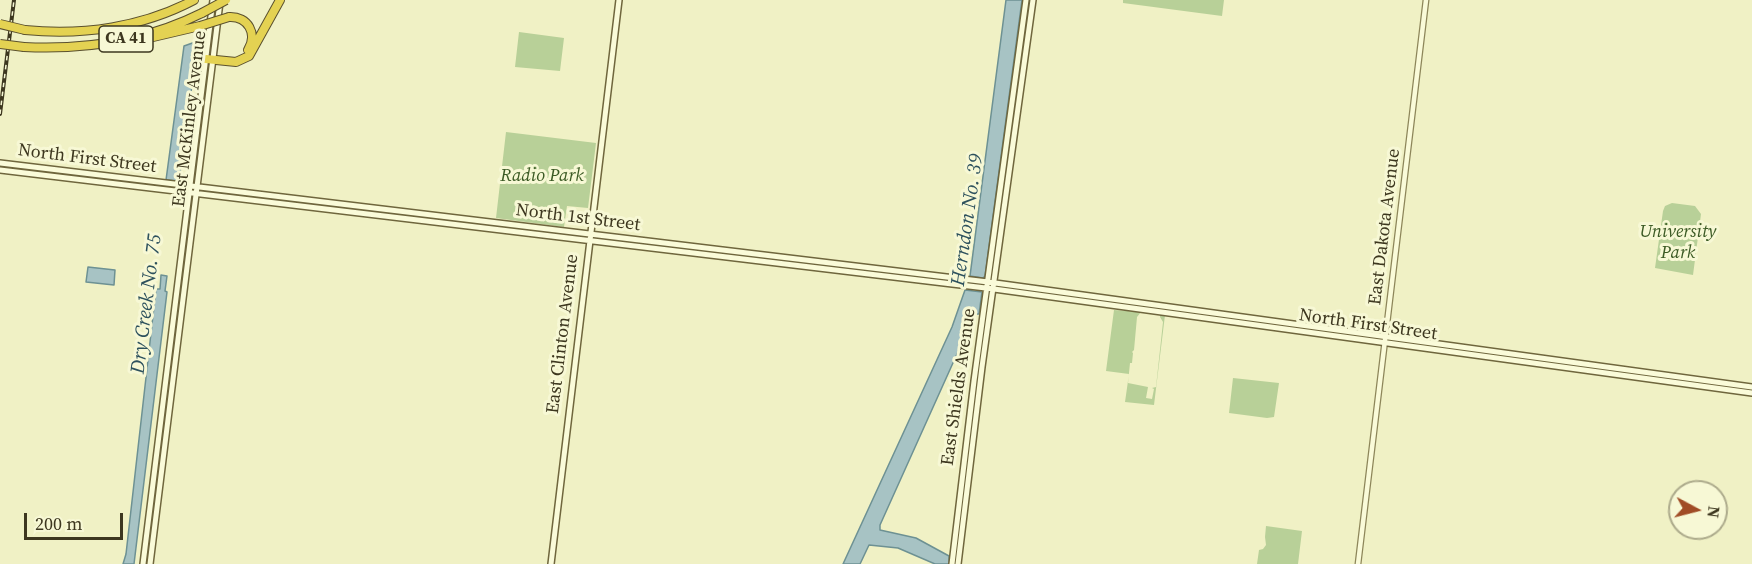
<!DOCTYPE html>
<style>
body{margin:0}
#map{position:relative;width:1752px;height:564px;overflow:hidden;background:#f0f1c5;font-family:"Source Serif 4",serif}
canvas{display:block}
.north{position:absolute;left:1668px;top:480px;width:60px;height:60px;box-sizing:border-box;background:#f7f8d5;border:2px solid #adab8c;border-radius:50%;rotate:97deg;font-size:16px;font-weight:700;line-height:24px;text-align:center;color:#3d371f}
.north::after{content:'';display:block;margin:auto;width:21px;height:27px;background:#a04c26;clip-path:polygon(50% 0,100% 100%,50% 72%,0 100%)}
.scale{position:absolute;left:24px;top:513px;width:99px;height:27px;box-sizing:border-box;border:3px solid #3d371f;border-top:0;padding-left:8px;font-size:18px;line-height:21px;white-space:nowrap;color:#3d371f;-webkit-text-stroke:4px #f7f8d5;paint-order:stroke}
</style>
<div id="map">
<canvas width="1752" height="564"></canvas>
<div class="north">N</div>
<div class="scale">200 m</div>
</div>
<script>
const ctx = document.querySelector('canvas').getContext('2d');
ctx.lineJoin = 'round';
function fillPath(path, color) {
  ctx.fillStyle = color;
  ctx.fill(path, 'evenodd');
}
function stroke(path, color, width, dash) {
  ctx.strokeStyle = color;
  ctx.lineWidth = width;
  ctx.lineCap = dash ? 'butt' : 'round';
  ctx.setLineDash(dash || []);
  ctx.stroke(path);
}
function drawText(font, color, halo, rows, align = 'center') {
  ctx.font = font + ' "Source Serif 4",serif';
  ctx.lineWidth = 6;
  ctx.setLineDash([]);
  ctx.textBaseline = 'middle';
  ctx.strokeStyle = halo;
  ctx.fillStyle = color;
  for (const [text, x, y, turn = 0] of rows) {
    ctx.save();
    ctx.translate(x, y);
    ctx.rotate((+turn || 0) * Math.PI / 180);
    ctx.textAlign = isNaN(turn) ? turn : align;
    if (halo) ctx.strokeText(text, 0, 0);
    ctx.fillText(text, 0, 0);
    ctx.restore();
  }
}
const green = new Path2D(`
 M1123 0H1224L1222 16 1123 3Z
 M519 32 564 38 560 71 515 67Z
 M506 132 596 143 588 208 567 206 564 227 496 218Z
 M1672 203 1695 206 1701 214 1693 275 1655 268 1663 211 1665 206Z
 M1114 310 1141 312 1137 317 1134 350 1132 352 1133 353 1132 363H1130L1128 383 1148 387 1146 398 1152 399 1154 389 1152 388 1156 387 1163 322 1160 317V315H1165L1154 405 1125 402 1129 374 1106 371Z
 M1233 378 1279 383 1274 417 1267 418 1229 413Z
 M1266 526 1302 531 1298 564H1257L1259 550 1263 549 1266 545 1265 537Z`);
const water = new Path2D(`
 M1006 0H1022L985 276 983 278 970 276Z
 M198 41 179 181 166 180 184 46Z
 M88 267 115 270 114 285 86 282Z
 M161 275 167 276 165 291 167 292 134 564H123L126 554 156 289H160Z
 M965 290 982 292 979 314H975L880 525V530L916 538 949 556V564H935L898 548 869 545 860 564H843L952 327Z`);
const tertiary = new Path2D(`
 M1358 564 1426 0`);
const secondary = new Path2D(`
 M0 163 988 282 1752 387
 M0 170 994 289 1752 393
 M143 564 213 0
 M150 564 220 2
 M551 564 619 0
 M952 564 974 381 1026 0
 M958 564 982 367 1033 0`);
const motorway = new Path2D(`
 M229 17C248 16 258 34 248 50
 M25 30C83 36 143 27 194 0
 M149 38 200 26
 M24 47C85 50 146 41 202 13
 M206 59 236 62 249 56 280 0`);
const rail = new Path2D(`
 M0 114 14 0`);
const motorwayBridge = new Path2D(`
 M202 13 226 0
 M0 24 25 30
 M200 26 229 17
 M0 44 24 47`);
const shields = [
 [126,39,54]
];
const shieldNames = [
 ["CA 41",126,39]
];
const streetNames = [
 ["East McKinley Avenue",190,119,-83],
 ["North First Street",87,159,7],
 ["North 1st Street",578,218,7],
 ["East Dakota Avenue",1385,227,-83],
 ["North First Street",1368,325,8],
 ["East Clinton Avenue",563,334,-83],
 ["East Shields Avenue",959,387,-82]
];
const parkNames = [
 ["Radio Park",542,176],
 ["University",1678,232],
 ["Park",1678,253]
];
const waterNames = [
 ["Herndon No. 39",968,220,-82],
 ["Dry Creek No. 75",147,304,-83]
];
fillPath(green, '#b8d098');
fillPath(water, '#a7c3c4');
stroke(water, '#6d9193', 1.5);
stroke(tertiary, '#8d865a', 7);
stroke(secondary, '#6f663d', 8);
stroke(motorway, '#5b512e', 10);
stroke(tertiary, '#fafbd9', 4.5);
stroke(secondary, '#fafbd9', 5);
stroke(motorway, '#e4d252', 8);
stroke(rail, '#3d371f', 4);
stroke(rail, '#f7f8d5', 1.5, [4.5]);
stroke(motorwayBridge, '#5b512e', 10, []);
stroke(motorwayBridge, '#e4d252', 8);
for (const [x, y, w] of shields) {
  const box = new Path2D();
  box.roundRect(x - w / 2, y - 13, w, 26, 4.5);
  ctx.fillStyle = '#f7f8d5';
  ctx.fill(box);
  stroke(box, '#3d371f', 1.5);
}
drawText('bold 16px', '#3d371f', null, shieldNames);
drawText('18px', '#3d371f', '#f7f8d5', streetNames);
drawText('italic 18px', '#3b5a24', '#f7f8d5', parkNames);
drawText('italic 20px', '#2d515d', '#f7f8d5', waterNames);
</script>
